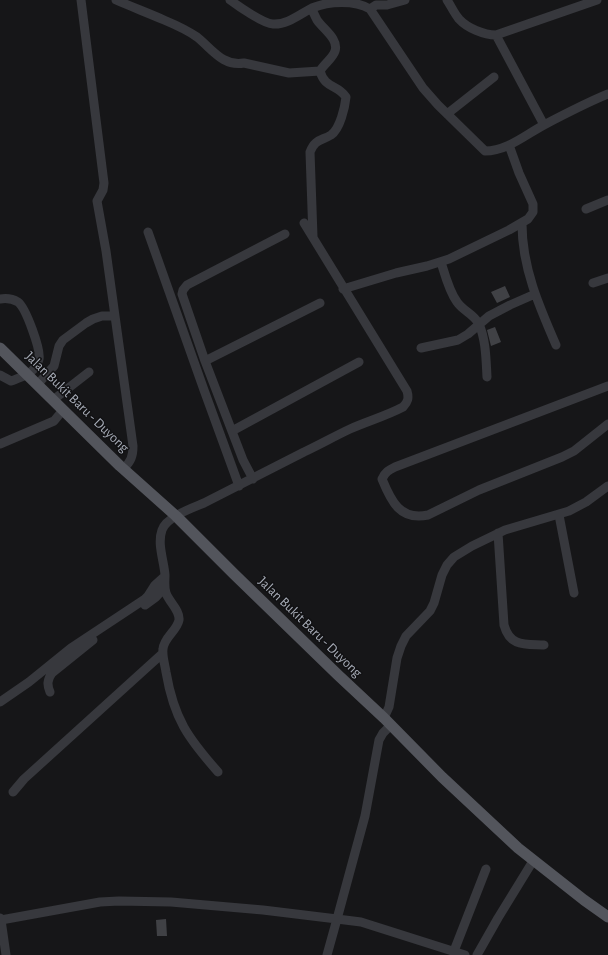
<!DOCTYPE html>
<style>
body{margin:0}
canvas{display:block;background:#161618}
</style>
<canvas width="608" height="955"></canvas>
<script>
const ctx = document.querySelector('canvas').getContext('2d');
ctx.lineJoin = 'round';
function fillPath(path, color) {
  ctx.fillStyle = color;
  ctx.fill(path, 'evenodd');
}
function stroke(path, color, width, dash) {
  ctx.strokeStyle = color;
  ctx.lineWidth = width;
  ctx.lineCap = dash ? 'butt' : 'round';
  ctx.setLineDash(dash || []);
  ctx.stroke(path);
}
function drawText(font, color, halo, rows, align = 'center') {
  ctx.font = font + ' "Alegreya Sans",sans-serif';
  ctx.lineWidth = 3;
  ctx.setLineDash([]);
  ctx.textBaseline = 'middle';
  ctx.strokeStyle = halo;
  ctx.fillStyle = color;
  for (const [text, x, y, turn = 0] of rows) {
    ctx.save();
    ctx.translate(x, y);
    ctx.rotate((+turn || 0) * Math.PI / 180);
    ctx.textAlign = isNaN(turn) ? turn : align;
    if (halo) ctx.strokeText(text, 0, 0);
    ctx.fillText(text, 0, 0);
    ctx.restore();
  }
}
const building = new Path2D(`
 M505 286 510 297 497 303 491 292Z
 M495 327 501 342 491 346 487 330Z
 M166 919 167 936H157L156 920Z`);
const minor = new Path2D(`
 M81 0 104 183 103 190 97 201 106 251 133 446C133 456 131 462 123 469
 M116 0C132 7 148 13 164 20 176 25 187 30 197 37 212 49 223 67 244 63L289 73 320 71
 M230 0C238 6 264 24 273 24 287 25 300 14 312 8 329 1 355 0 370 9L423 88 438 105 485 151C507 151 525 135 544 125 565 114 586 103 608 94
 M447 0C451 6 454 13 459 19 467 28 484 35 496 35L597 0
 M312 9C313 12 315 16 317 20 323 29 339 39 335 51 333 58 324 64 320 71 325 89 337 84 346 97 345 107 340 129 331 135 321 141 315 139 310 152L313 237
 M370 9 376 5H387L405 0
 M496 35 544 125
 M447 114 494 77
 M586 209 608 200
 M522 224C522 267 539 306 556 345
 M148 232 204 390 239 486
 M441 262C445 275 449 291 457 302 463 311 474 314 479 324 486 340 486 360 487 377
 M593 283 608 278
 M343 289 396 273 427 266 449 259 509 230 528 219 533 212V204L519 173 509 145
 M0 299C6 298 13 299 18 302 26 308 41 350 39 359 36 373 22 377 11 381L0 375
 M421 348 458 340 468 334 489 316 510 305 535 294
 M205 361 320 303
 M37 385 54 366 59 346 63 340 86 323 93 319 102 316H115
 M608 386 395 467C389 470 385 472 382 479 391 501 400 521 428 515L479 490 562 457 574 451 608 424
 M53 400 89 372
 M232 431 359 362
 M0 444 54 421 63 410
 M253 479 243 460 205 361 182 294 183 290 187 285 285 234
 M559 515 574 593
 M498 533 504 625C510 647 525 644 544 645
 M145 605 156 597 165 587
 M50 692C47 685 47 680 52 673L93 640
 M0 702 29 682 71 648 145 599 148 596 155 585 165 576
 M384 718 389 707 397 658 401 646 406 636 430 611 434 603 442 575 447 565 454 557 472 546 505 530 569 511 586 502 608 486
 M218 772C188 738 174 719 166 672 165 665 162 656 163 649 164 637 177 631 179 620 180 610 169 602 166 593 164 587 165 581 165 575 164 561 157 544 162 530 166 517 192 508 204 503 238 486 271 469 304 452 319 445 335 436 350 429 368 421 386 416 403 407 408 402 409 398 407 391L304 223
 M13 792 24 779 163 653
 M0 918 1 920 100 902 119 901 171 902 263 910 337 919 365 816 379 740 383 733 391 725
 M1 920 6 955
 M454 951 486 869
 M327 955 337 919 361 922 465 955
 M477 955 498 918 533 861`);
const major = new Path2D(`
 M0 348 120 466 176 516 234 574 338 675 384 718 442 777 518 848 584 900 608 917`);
const streetNames = [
 ["Jalan Bukit Baru - Duyong",77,402,44],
 ["Jalan Bukit Baru - Duyong",310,627,44]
];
fillPath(building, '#404145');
stroke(minor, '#37383d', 9);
stroke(major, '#53555c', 11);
drawText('14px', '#a8adb8', '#111113', streetNames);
</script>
